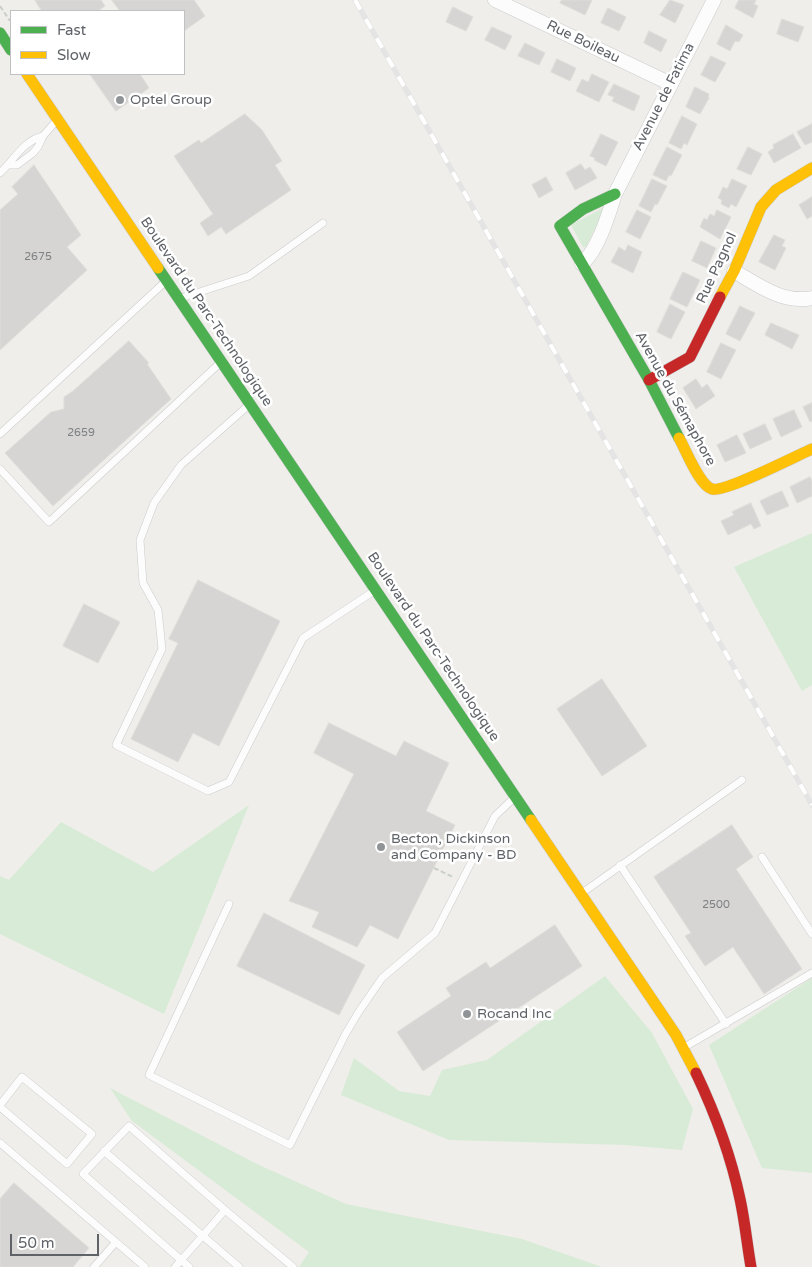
<!DOCTYPE html>
<meta charset="utf-8">
<style>
body{margin:0}
#map{position:relative;width:812px;height:1267px;overflow:hidden;background:#efeeea;font-family:"Varela Round",sans-serif}
canvas{display:block}
.legend{position:absolute;left:10px;top:10px;width:175px;height:65px;box-sizing:border-box;background:#fff;border:1px solid #bfc1c3;margin:0;padding:6px 9px;list-style:none;font-size:15px;color:#5f6368}
.legend li{display:flex;align-items:center;gap:10px;height:25px}
.legend b{width:25px;border:1px solid #bfc1c3}
.scale{position:absolute;left:10px;top:1234px;width:89px;height:22px;box-sizing:border-box;border:2px solid #5f6368;border-top:0;padding-left:6px;font-size:15px;line-height:18px;white-space:nowrap;color:#5f6368;-webkit-text-stroke:4px #fff;paint-order:stroke}
</style>
<div id="map">
<canvas width="812" height="1267"></canvas>
<ul class="legend">
<li><b style="height:6px;background:#4caf50"></b>Fast</li>
<li><b style="height:6px;background:#ffc107"></b>Slow</li>
</ul>
<div class="scale">50 m</div>
</div>
<script>
const ctx = document.querySelector('canvas').getContext('2d');
ctx.lineJoin = 'round';
function fillPath(path, color) {
  ctx.fillStyle = color;
  ctx.fill(path, 'evenodd');
}
function stroke(path, color, width, dash) {
  ctx.strokeStyle = color;
  ctx.lineWidth = width;
  ctx.lineCap = dash ? 'butt' : 'round';
  ctx.setLineDash(dash || []);
  ctx.stroke(path);
}
function drawText(font, color, halo, rows, align = 'center') {
  ctx.font = font + ' "Varela Round",sans-serif';
  ctx.lineWidth = 5;
  ctx.setLineDash([]);
  ctx.textBaseline = 'middle';
  ctx.strokeStyle = halo;
  ctx.fillStyle = color;
  for (const [text, x, y, turn = 0] of rows) {
    ctx.save();
    ctx.translate(x, y);
    ctx.rotate((+turn || 0) * Math.PI / 180);
    ctx.textAlign = isNaN(turn) ? turn : align;
    if (halo) ctx.strokeText(text, 0, 0);
    ctx.fillText(text, 0, 0);
    ctx.restore();
  }
}
const green = new Path2D(`
 M603 208 604 210 586 247H583L571 225Z
 M812 533V685L802 691 734 567Z
 M249 805 164 1014 0 934V876L9 880 61 822 153 872Z
 M605 976 652 1033 693 1109 682 1150 625 1145 449 1140 341 1095 354 1058 399 1091 430 1096 442 1070 487 1060Z
 M812 978V1173L762 1168 709 1045Z
 M110 1088 259 1165 346 1204 522 1239 602 1267H299L309 1252 132 1121Z`);
const building = new Path2D(`
 M35 0H101L105 6 98 11H42Z
 M112 0H194L205 16 184 31V11H120Z
 M562 0H592L585 15 560 3Z
 M670 0 684 5 675 23 660 15Z
 M739 0H756L754 4 758 6 753 18 735 8Z
 M453 7 473 17 466 31 446 22Z
 M608 8 626 17 619 31 601 23Z
 M782 19 804 27 798 42 777 34Z
 M726 25 743 35 739 42 735 41 730 51 717 44Z
 M492 27 512 36 505 50 485 40Z
 M649 31 667 40 661 52 644 43Z
 M525 43 545 53 539 65 518 56Z
 M711 56 726 63 715 82 701 75Z
 M557 59 576 68 570 81 551 72Z
 M90 74H140L149 88 116 111Z
 M592 74 609 82 599 102 576 91 582 79 588 82Z
 M614 84 640 96 634 111 612 101 614 97 608 95Z
 M695 87 709 94 708 97 709 98 700 114 686 107Z
 M245 114 262 130 282 161 275 165 291 190 226 234 221 227 208 236 200 223 213 214 174 156 199 140 201 143Z
 M682 116 697 124 687 145 684 143 681 149 669 143Z
 M812 124V142L805 145 797 132Z
 M601 134 618 142 606 166 594 160 595 158 590 156Z
 M793 134 801 148 774 163 768 152 774 148 773 145Z
 M667 147 682 155 671 176 669 175 666 181 653 175Z
 M748 147 762 154 751 175 737 169Z
 M581 164 585 170 590 167 597 178 575 190 566 173Z
 M34 165 81 235 67 247 87 270 0 350V210L18 194 12 187Z
 M546 177 553 190 539 198 532 185Z
 M652 179 667 186 657 205 655 204 651 212 639 206Z
 M732 179 747 186 736 207 731 204 729 208 721 204 722 200 718 198 723 187 727 189Z
 M812 197V216L807 219 799 205Z
 M637 210 651 217 640 239 626 232Z
 M717 210 731 217 720 239 700 227 704 218 707 220 710 214 714 216Z
 M774 235 785 240 782 246 786 248 775 270 759 262Z
 M701 241 716 248 707 268 692 261Z
 M628 245 642 252 633 273 611 262 619 247 625 251Z
 M683 272 700 280 687 307 670 299Z
 M670 304 685 312 671 339 657 332Z
 M740 306 755 313 740 341 726 334Z
 M771 323 799 335 792 349 765 335Z
 M129 341 149 363 147 364 171 399 53 506 5 453 51 412 64 409V397L73 391Z
 M721 343 736 350 721 379 707 372Z
 M696 379 702 388 707 384 715 396 696 409 683 388Z
 M812 403V421L810 422 803 407Z
 M794 410 802 427 781 437 773 419Z
 M765 424 772 439 750 449 743 434Z
 M737 435 746 453 725 462 717 445Z
 M810 477 812 481V496L797 503 790 487Z
 M782 491 789 506 767 515 760 501Z
 M751 503 761 526 754 529 751 524 728 535 721 521 734 515 732 512Z
 M198 580 280 621 219 746 193 733 178 762 131 739 178 643 169 639Z
 M84 604 120 622 98 663 63 646Z
 M602 679 647 746 602 776 557 709Z
 M329 723 396 756 404 741 449 763 426 811 455 825 398 939 370 925 357 947 312 927 319 912 289 901 354 774 314 753Z
 M732 825 753 857 736 869 802 969 764 994 733 947 705 966 685 936 691 933 654 877Z
 M264 913 365 965 339 1015 237 966Z
 M555 925 582 966 423 1071 397 1032 451 996 446 988 486 962 490 968Z
 M14 1183 89 1248 73 1267H0V1199Z`);
const path = new Path2D(`
 M0 6 10 21
 M434 868 453 877`);
const lane = new Path2D(`
 M8 165H17L33 153 38 147 43 136 57 120
 M0 173C14 160 23 141 43 136
 M181 298 249 276 323 223
 M250 404 181 465 154 503 140 540 143 583 158 610 162 649 116 745 208 791 229 782 303 638 374 591
 M0 434 166 281
 M0 469 49 522 221 362
 M762 857 812 934
 M620 865 726 1024
 M582 893 742 780
 M229 904 149 1075 290 1145 345 1035 358 1013 382 978 435 933 495 816 514 798
 M683 1048 812 973
 M0 1105 22 1077 92 1134 67 1164 0 1107
 M0 1143 145 1267
 M104 1151 239 1267
 M225 1210 293 1267
 M94 1267 116 1242
 M175 1267C192 1248 209 1229 225 1210L129 1126 83 1174 181 1260 189 1267`);
const street = new Path2D(`
 M495 0 671 84
 M582 264C599 248 608 216 615 194L714 0
 M734 271C758 285 783 304 812 298`);
const fast = new Path2D(`
 M0 33 11 50
 M615 194 583 209 560 226 649 380 679 438
 M158 268 531 820`);
const slow = new Path2D(`
 M27 74 158 268
 M720 297 734 271 761 207 776 190 812 168
 M679 438C686 450 699 485 712 489 724 493 796 456 812 449
 M531 820 676 1035 696 1073`);
const jam = new Path2D(`
 M649 380 690 357 720 297
 M696 1073C715 1113 731 1156 740 1199 745 1222 747 1244 751 1267`);
const rail = new Path2D(`
 M355 0 812 805`);
const markers = [
 [120,100,5,"#919496"],
 [381,847,5,"#919496"],
 [467,1014,5,"#919496"]
];
const numberNames = [
 ["2675",38,257],
 ["2659",81,433],
 ["2500",716,905]
];
const streetNames = [
 ["Rue Boileau",583,42,26],
 ["Avenue de Fatima",664,97,-63],
 ["Rue Pagnol",717,268,-65],
 ["Boulevard du Parc-Technologique",206,312,56],
 ["Avenue du Sémaphore",675,399,61],
 ["Boulevard du Parc-Technologique",433,647,56]
];
const poiNames = [
 ["Optel Group",130,100],
 ["Becton, Dickinson",391,839],
 ["and Company - BD",391,855],
 ["Rocand Inc",477,1014]
];
fillPath(green, '#d8ebd6');
fillPath(building, '#d6d5d3');
stroke(building, '#deddd9', 1);
stroke(lane, '#cbcccc', 8);
stroke(street, '#cbcccc', 15);
stroke(fast, '#cacacb', 12);
stroke(slow, '#cacacb', 12);
stroke(jam, '#cacacb', 12);
stroke(path, '#cacfcc', 2, [5, 2.5]);
stroke(lane, '#fdfcfc', 7);
stroke(street, '#fdfcfc', 14);
stroke(fast, '#4caf50', 11);
stroke(slow, '#ffc107', 11);
stroke(jam, '#c62828', 11);
stroke(rail, '#e4e4e4', 5.5);
stroke(rail, '#fff', 4, [11]);
for (const [x, y, r, color] of markers) {
  const dot = new Path2D();
  dot.arc(x, y, r, 0, 2 * Math.PI);
  ctx.fillStyle = color;
  ctx.fill(dot);
  stroke(dot, '#fff', 2);
}
drawText('11px', '#7e8184', null, numberNames);
drawText('14px', '#5f6368', '#fff', streetNames);
drawText('14px', '#5f6368', '#fff', poiNames, 'left');
</script>
